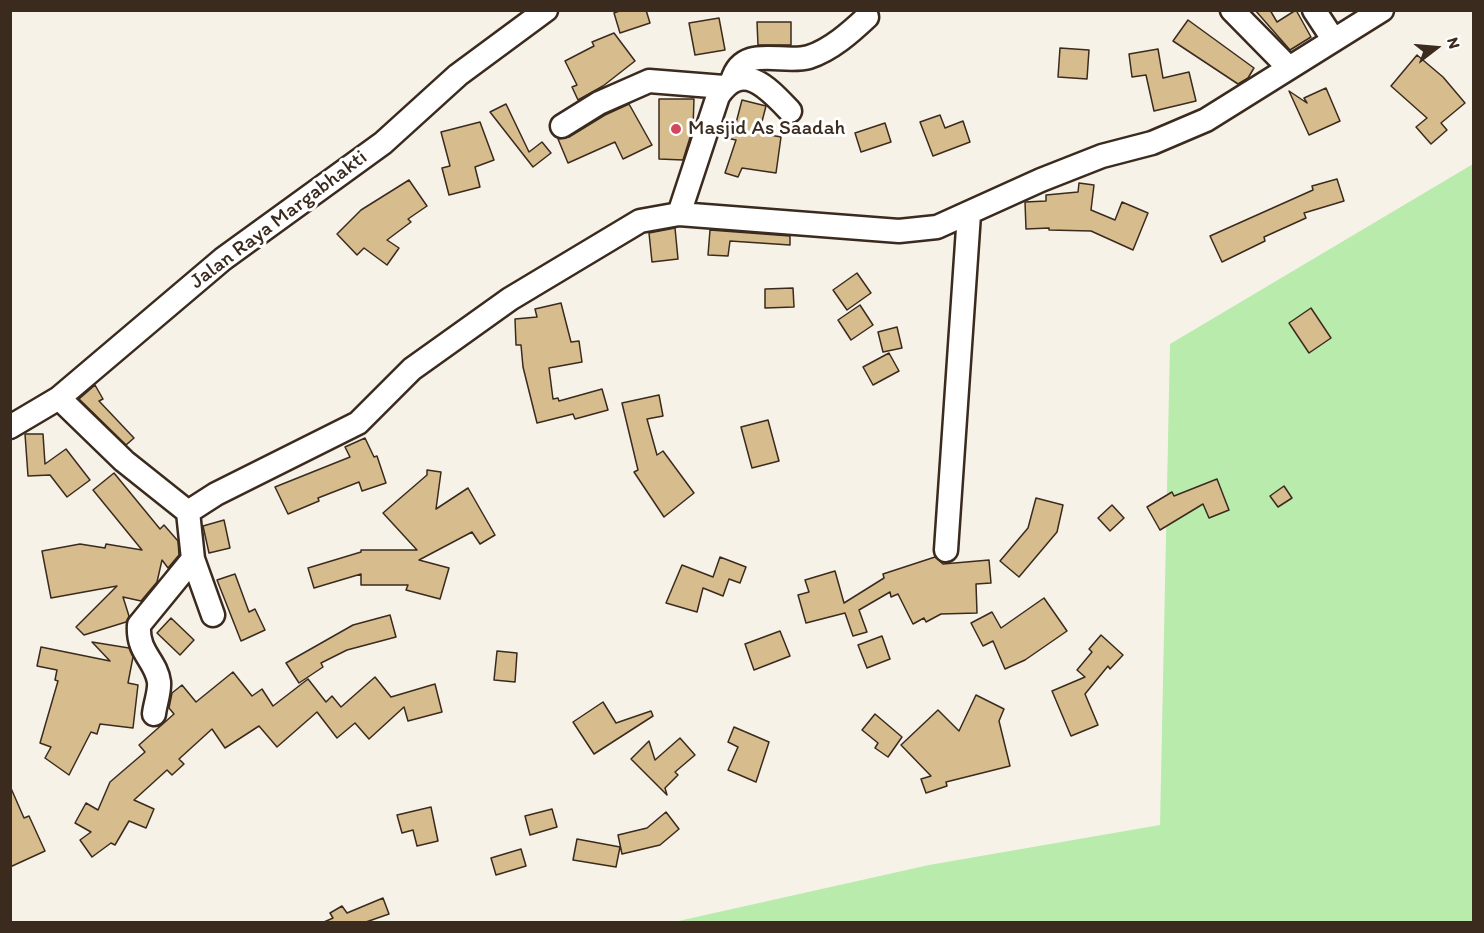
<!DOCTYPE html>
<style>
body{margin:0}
#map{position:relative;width:1484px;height:933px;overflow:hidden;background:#f7f2e8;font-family:Itim,sans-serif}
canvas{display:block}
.frame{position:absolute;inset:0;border:12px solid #3b2a1e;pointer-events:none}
.north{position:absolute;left:1406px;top:18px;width:60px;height:60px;-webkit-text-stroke:4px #fff;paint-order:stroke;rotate:74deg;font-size:16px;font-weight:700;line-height:24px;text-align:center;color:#3b2a1e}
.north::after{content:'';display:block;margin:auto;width:21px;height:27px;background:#3b2a1e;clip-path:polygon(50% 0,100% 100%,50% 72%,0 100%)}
</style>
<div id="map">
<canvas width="1484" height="933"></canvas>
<div class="frame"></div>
<div class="north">N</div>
</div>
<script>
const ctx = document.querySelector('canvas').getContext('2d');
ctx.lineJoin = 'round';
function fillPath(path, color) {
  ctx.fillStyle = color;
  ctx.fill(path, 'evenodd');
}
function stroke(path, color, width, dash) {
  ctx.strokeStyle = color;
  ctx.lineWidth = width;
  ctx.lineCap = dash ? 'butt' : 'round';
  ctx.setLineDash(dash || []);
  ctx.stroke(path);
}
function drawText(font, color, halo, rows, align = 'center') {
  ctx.font = font + ' Itim,sans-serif';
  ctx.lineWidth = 6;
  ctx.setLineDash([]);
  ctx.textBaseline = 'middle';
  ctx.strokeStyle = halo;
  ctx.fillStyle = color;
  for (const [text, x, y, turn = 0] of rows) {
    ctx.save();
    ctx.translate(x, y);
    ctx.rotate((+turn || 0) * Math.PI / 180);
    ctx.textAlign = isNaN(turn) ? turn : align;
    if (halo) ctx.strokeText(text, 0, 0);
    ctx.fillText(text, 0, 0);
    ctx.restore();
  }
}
const green = new Path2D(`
 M1473 164V922H674L929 865 1160 825 1170 344Z`);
const building = new Path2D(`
 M622 10H646L650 23 620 33 614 13Z
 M1255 10H1270L1277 22 1296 10 1311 37 1290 50Z
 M719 18 725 50 695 55 689 23Z
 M1188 20 1254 68 1248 78 1238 84 1173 41Z
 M757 22H791V45H758Z
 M614 33 635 61 603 86 578 100 572 87 577 85 565 61 594 46 592 42Z
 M1060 48 1089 50 1087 79 1058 77Z
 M1158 49 1163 78 1189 72 1196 101 1154 111 1146 75 1132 77 1129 54Z
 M1417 55 1443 77 1465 103 1441 123 1447 130 1431 144 1416 127 1427 118 1391 86Z
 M1326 88 1340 121 1309 135 1289 91 1307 103 1304 98Z
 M659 99H694L693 128 683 160 659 159Z
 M742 100 766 106 759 133 781 137 776 173 742 168 738 177 725 173 736 140 726 138 729 122 736 123Z
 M506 104 529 152 542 142 551 153 533 167 490 112Z
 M629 104 652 145 623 159 615 142 568 163 558 139 569 137 605 115Z
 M940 115 945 128 963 121 970 142 933 156 920 122Z
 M480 122 494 160 475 167 480 187 449 195 442 168 450 166 441 132Z
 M885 123 891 142 861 152 855 133Z
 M1337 179 1344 201 1304 213 1306 218 1264 237 1265 241 1222 262 1210 236 1313 190 1312 186Z
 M409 180 427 206 408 219 411 222 387 240 399 248 387 265 364 248 357 255 337 234 361 210Z
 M1079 183 1094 185 1091 210 1115 220 1122 202 1148 213 1133 250 1091 231 1049 230V228L1026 229 1025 202 1046 201V195L1078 192Z
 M675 228 678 259 652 262 649 233Z
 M710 230 790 236V245L730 241 728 256 708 255Z
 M857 273 871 293 847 310 833 290Z
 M793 288 794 307 765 308V289Z
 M561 303 571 342 579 341 582 362 549 368 553 399 558 398 559 401 602 389 608 410 575 419 573 414 537 423 523 367 521 345H516L515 319 537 317 535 309Z
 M860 305 873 325 851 340 838 320Z
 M1311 308 1331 338 1309 353 1289 323Z
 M897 327 902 348 883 352 878 332Z
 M889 353 899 371 873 385 863 367Z
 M95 385 103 399 99 401 134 438 126 445 79 399Z
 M659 395 663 416 647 419 657 455 663 451 694 493 664 517 634 472 638 470 622 403Z
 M768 420 779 461 752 468 741 427Z
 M25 434H43L45 464 66 449 90 480 67 497 50 475 28 476Z
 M365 438 374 457 377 456 386 483 362 491 359 482 318 498 319 501 288 514 275 487 350 457 345 447Z
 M427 470 441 472 436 509 468 488 495 535 480 544 472 532 419 560 449 568 440 599 406 590 408 585H361V574L314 588 308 568 361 552V550H417L383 513 427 475Z
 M114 473 160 529 164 525 178 541 179 555 168 568 162 560 157 582 141 601 123 597 129 616 126 622 84 635 76 627 117 586 51 598 42 551 80 544 105 548 106 544 142 550 93 490Z
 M1217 479 1229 510 1209 518 1203 504 1160 530 1147 507 1172 492 1174 496Z
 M1284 486 1292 498 1278 507 1270 496Z
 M1036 498 1063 505 1057 532 1019 577 1000 561 1028 528Z
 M1112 505 1124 518 1110 531 1098 518Z
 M224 520 230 548 209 553 203 526Z
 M720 557 746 567 740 583 729 579 723 596 703 588 697 612 666 603 682 565 713 577Z
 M935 557 943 564 989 560 991 583 976 584 977 613 941 614 926 622 924 618 913 624 898 594 891 597 890 592 859 610 867 632 853 636 845 613 806 623 798 595 809 592 805 580 835 571 844 603 884 578 883 574Z
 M235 574 249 612 255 609 265 630 241 641 217 580Z
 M1044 598 1067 631 1025 660 1005 669 993 641 983 646 971 623 992 612 1001 628Z
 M390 615 396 637 347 650 321 663 323 667 299 683 286 663 353 625Z
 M171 618 194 640 180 655 157 633Z
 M780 631 790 656 754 670 745 644Z
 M1101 635 1123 655 1110 669 1108 666 1085 694 1098 725 1071 736 1052 691 1085 677 1077 670 1092 652 1089 649Z
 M882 636 890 659 867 668 858 645Z
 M92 642 129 648 133 657 128 683 138 685 133 728 100 724 97 734 91 732 69 775 45 758 51 747 40 743 58 681 55 680 57 670 37 666 41 647 110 661Z
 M497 651 517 653 515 682 494 680Z
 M233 672 252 696 262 689 273 706 308 679 326 702 332 696 341 707 375 677 391 697 435 684 442 712 408 721 404 707 369 739 355 723 337 738 317 712 277 747 259 726 225 748 212 729 179 759 184 764 172 775 167 770 134 800 154 809 146 828 129 821 115 845 111 843 92 857 80 840 91 832 75 823 86 803 98 810 110 782 145 752 139 745 174 714 169 708 172 693 182 685 196 702Z
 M976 695 1004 709 999 721 1010 766 946 782 947 786 926 793 921 779 931 776 901 745 938 710 959 731Z
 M603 702 616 723 651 711 653 716 594 754 573 722Z
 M875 714 902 737 888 757 875 748 878 743 862 730Z
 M734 727 769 742 756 782 728 770 738 747 728 742Z
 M680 738 695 755 675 772 678 775 665 788 667 795 631 759 649 741 655 760Z
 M10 786 24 818 29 816 45 851 10 867Z
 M431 807 438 841 417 846 413 830 402 833 397 815Z
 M552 809 557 827 530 835 525 816Z
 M666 812 679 829 660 845 622 854 618 835 647 828Z
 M577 839 620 847 616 867 573 860Z
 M521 849 526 866 496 875 491 858Z
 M383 898 389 914 366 922H324L333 918 330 913 342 906 347 913Z`);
const street = new Path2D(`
 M1232 10 1289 68
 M1314 10 1333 39
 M732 81C743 43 782 65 809 57 831 50 851 32 867 17
 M562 126 599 103 649 81 724 87
 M679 214 718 96C743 59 769 89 790 111
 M59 398 124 461 188 512 216 494 358 423 412 369 510 299 640 221 679 214 899 231 937 227 1041 180 1102 156 1152 143 1206 120 1382 10
 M10 427 59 398 223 259 383 143 458 75 546 10
 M188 512 193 559 213 615
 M946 550 969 214
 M154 714C155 704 160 692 159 682 156 660 137 653 139 625L193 559`);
const markers = [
 [676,129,6,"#d1495b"]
];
const poiNames = [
 ["Masjid As Saadah",688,129]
];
const streetNames = [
 ["Jalan Raya Margabhakti",279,220,-37]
];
fillPath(green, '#b8ebac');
fillPath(building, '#d7bd8d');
stroke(building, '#3b2a1e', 1.5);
stroke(street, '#3b2a1e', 27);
stroke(street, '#fff', 22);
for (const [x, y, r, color] of markers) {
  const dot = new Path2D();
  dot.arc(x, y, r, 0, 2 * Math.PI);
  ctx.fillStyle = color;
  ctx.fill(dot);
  stroke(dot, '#fff', 2);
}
drawText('21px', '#3b2a1e', '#fff', poiNames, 'left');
drawText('21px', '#3b2a1e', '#fff', streetNames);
</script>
